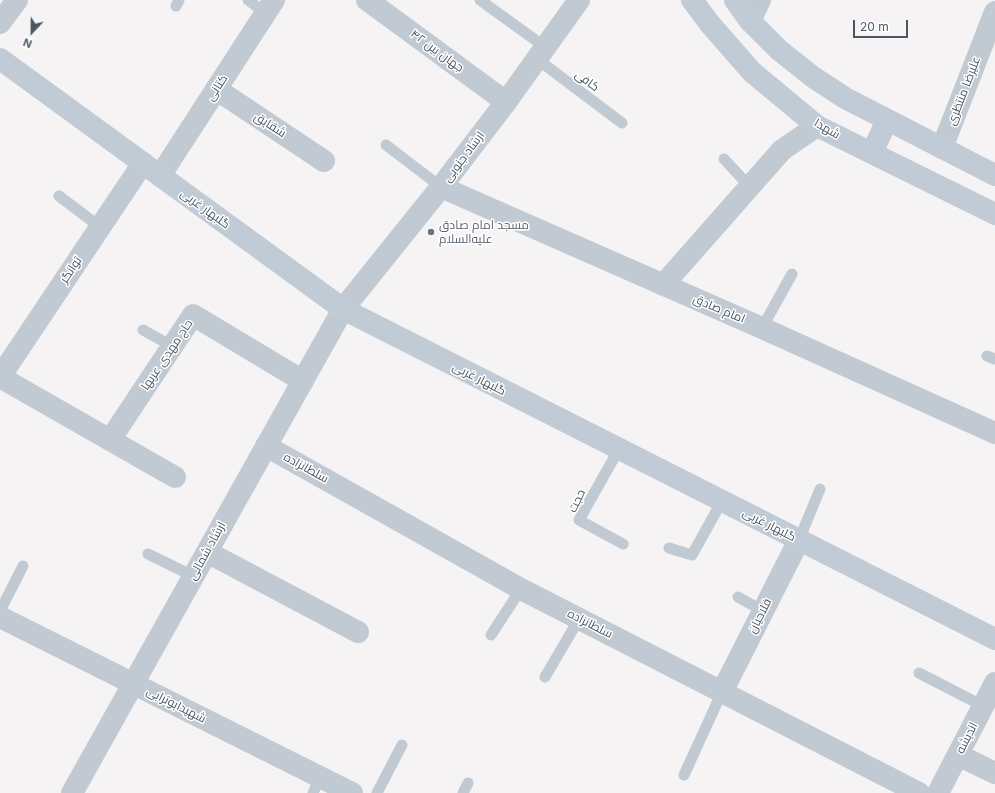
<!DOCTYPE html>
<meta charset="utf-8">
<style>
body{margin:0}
#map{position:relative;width:995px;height:793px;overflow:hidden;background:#f5f3f3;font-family:Inter,sans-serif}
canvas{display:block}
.north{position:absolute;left:12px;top:12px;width:40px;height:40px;-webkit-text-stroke:3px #fff;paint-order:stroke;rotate:202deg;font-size:11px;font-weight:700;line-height:16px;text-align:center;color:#4a5661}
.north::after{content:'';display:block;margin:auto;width:14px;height:18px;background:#4a5661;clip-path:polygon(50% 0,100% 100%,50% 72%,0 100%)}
.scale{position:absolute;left:853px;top:20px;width:55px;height:18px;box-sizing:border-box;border:2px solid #4a5661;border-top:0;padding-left:5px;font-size:12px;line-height:14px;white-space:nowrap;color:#4a5661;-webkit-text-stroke:3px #fff;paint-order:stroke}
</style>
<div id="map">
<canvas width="995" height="793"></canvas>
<div class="north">N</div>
<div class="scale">20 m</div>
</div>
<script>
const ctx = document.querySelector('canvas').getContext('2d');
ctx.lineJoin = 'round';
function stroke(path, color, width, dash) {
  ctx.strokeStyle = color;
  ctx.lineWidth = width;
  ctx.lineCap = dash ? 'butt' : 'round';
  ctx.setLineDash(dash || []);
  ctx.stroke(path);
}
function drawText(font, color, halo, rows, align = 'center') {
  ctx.font = font + ' Inter,Cairo,sans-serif';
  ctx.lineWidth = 3;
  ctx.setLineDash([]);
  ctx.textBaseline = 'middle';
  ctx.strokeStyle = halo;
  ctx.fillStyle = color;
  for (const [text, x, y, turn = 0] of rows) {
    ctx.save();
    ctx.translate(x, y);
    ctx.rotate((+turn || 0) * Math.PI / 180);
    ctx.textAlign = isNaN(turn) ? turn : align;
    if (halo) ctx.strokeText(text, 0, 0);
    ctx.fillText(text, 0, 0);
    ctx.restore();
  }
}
const lane = new Path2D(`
 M248 0 265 13
 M480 0 545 47
 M176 6 179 0
 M537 59 622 123
 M386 145 441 187
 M724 159 750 187
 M59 196 100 227
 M762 328 792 274
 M143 330 172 346
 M987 356 995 359
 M619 449 579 520 623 544
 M799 540 820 489
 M669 548 692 555 722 501
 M148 554 193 576
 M738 597 763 611
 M0 611 23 566
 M491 635 521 589
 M919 673 983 706
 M545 677 579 619
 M684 775 722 692
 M313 793 320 777
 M377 793 402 745
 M463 793 468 783`);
const street = new Path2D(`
 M367 0 506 102
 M750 21 760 0
 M0 23 17 0
 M216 89 324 161
 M942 148 995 12
 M160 176 274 0
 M441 187 762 328 995 433
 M663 285 782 150 817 126
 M0 377 143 163
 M0 377 175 477
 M110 440 193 315 303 381
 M266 446 521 589 919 793
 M207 552 358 632
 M0 617 352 793
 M722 692 799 540
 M958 755 995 773
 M72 793 343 309 441 187 506 102 579 0
 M938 793 995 683`);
const secondary = new Path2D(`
 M692 0 710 24 752 72 817 126 995 214
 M735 0 750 21 779 50 813 77 845 98 995 175
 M0 59 343 309 995 639
 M872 153 887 120`);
const markers = [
 [431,232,4,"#6b7280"]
];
const streetNames = [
 ["جهان بین ۴۲",437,51,36],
 ["کافی",587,81,37],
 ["کتانی",217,88,-57],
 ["علیرضا منتظری",964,91,-69],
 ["شقایق",270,125,33],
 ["شهدا",827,129,30],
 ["ارشاد جنوبی",464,157,-53],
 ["گلبهار غربی",205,209,36],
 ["توانگر",71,270,-56],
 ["امام صادق",719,309,23],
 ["حاج مهدی عربها",167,355,-56],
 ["گلبهار غربی",479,379,27],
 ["سلطانزاده",306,468,29],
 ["حجت",577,501,-65],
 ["گلبهار غربی",769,525,27],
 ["ارشاد شمالی",207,551,-61],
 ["فلاحیان",760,616,-63],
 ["سلطانزاده",590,624,27],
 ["شهیدابوترابی",176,705,27],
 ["اندیشه",967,738,-63]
];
const worshipNames = [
 ["مسجد امام صادق",439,225],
 ["علیه‌السلام",439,239]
];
stroke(lane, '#c1cad2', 11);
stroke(street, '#c1cad2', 22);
stroke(secondary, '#c1cbd6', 22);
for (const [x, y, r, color] of markers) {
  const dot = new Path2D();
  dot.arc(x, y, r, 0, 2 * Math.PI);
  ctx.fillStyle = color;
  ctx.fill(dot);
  stroke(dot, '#fff', 1.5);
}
drawText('12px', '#4a5661', '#fff', streetNames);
drawText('12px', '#5b616d', '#fff', worshipNames, 'left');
</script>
